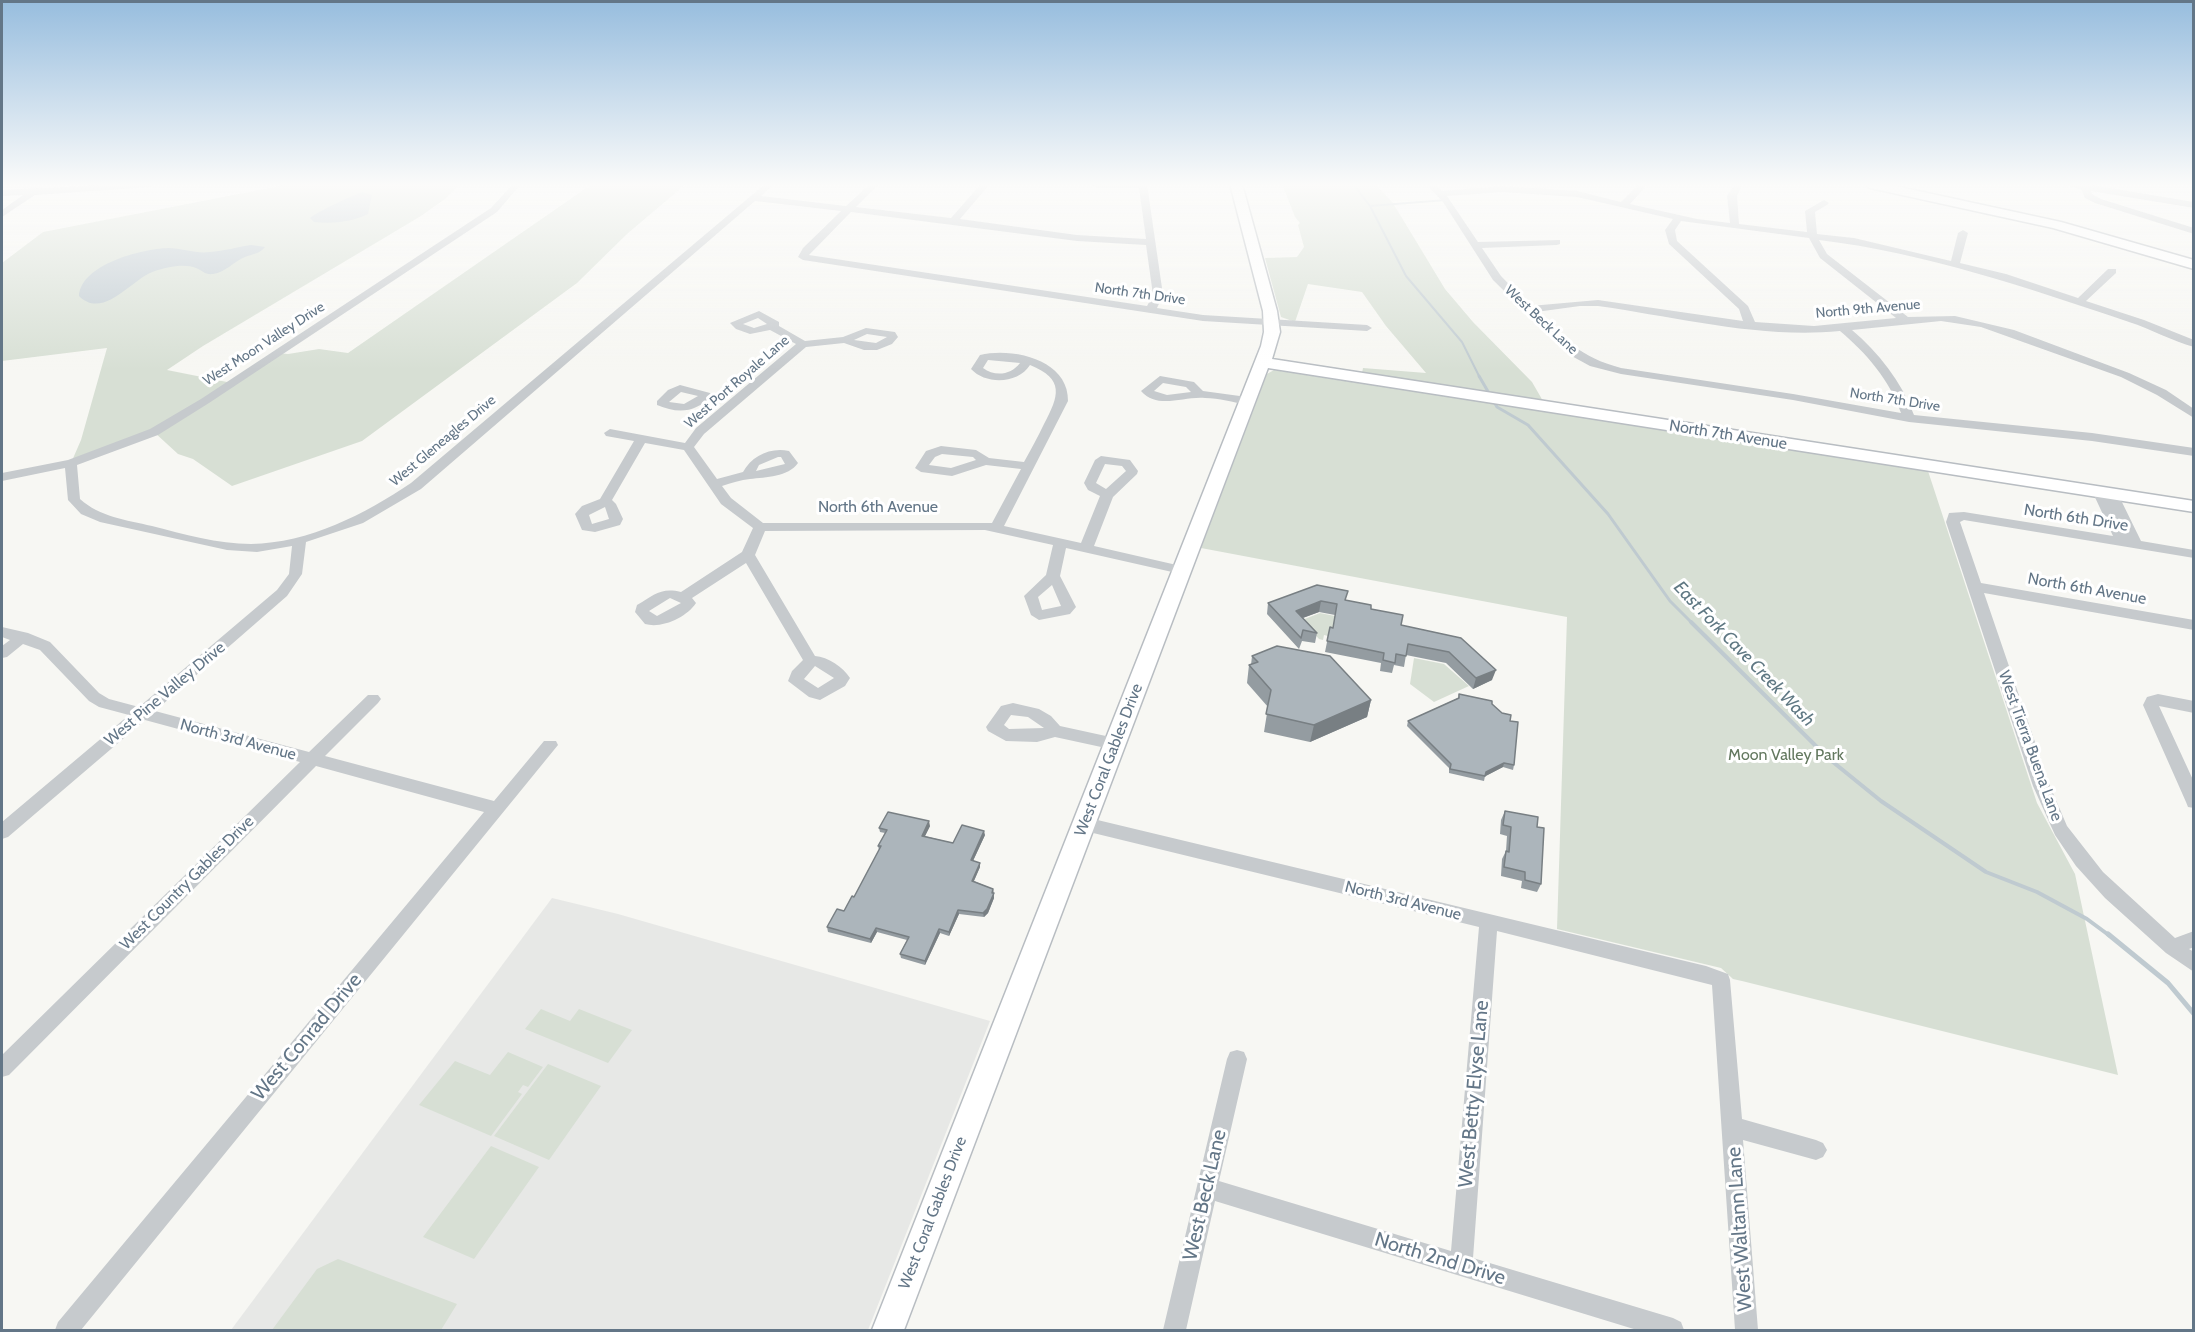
<!DOCTYPE html>
<style>
body{margin:0}
#map{position:relative;width:2195px;height:1332px;overflow:hidden;background:#f7f7f3;font-family:Cabin,sans-serif}
canvas{display:block}
.frame{position:absolute;inset:0;border:3px solid #637687;pointer-events:none}
</style>
<div id="map">
<canvas width="2195" height="1332"></canvas>
<div class="frame"></div>
</div>
<script>
const ctx = document.querySelector('canvas').getContext('2d');
ctx.lineJoin = 'round';
function fillPath(path, color) {
  ctx.fillStyle = color;
  ctx.fill(path, 'evenodd');
}
function stroke(path, color, width, dash) {
  ctx.strokeStyle = color;
  ctx.lineWidth = width;
  ctx.lineCap = dash ? 'butt' : 'round';
  ctx.setLineDash(dash || []);
  ctx.stroke(path);
}
function drawText(font, color, halo, rows, align = 'center') {
  ctx.font = font + ' Cabin,sans-serif';
  ctx.lineWidth = 6;
  ctx.setLineDash([]);
  ctx.textBaseline = 'middle';
  ctx.strokeStyle = halo;
  ctx.fillStyle = color;
  for (const [text, x, y, turn = 0] of rows) {
    ctx.save();
    ctx.translate(x, y);
    ctx.rotate((+turn || 0) * Math.PI / 180);
    ctx.textAlign = isNaN(turn) ? turn : align;
    if (halo) ctx.strokeText(text, 0, 0);
    ctx.fillText(text, 0, 0);
    ctx.restore();
  }
}
const built = new Path2D(`
 M552 898 618 914 990 1021 868 1330H231Z`);
const green = new Path2D(`
 M290 184H460L445 199 421 216 203 346 167 370 232 383 278 353 288 354 319 349 348 353 592 184H686L627 234 577 283 362 441 232 486 193 459 178 454 154 432 71 463 81 440 107 348 2 361V263L43 232Z
 M1282 184H1375L1393 203 1445 289 1473 322 1532 382 1543 401 1362 373 1363 368 1426 373 1386 326 1362 292 1308 284 1295 322 1281 317 1265 258 1297 257 1304 247 1298 225 1300 223 1295 217Z
 M1274 370 1928 471 2037 803 2075 874 2118 1075 1742 981 1733 979 1721 968 1557 929 1567 617 1201 548 1267 374Z
 M1320 613 1340 617 1333 628 1330 627 1328 636 1324 635 1323 640 1319 639 1302 620Z
 M1414 658 1444 664 1469 686 1434 702 1410 684Z
 M541 1009 570 1021 579 1009 632 1030 608 1063 525 1029Z
 M508 1052 543 1067 528 1087 523 1085 518 1092 522 1094 491 1136 419 1105 455 1061 490 1075Z
 M548 1064 601 1086 549 1160 494 1136Z
 M491 1146 539 1167 474 1259 423 1237Z
 M338 1259 354 1265 457 1304 441 1330H272L317 1269Z`);
const water = new Path2D(`
 M363 192 372 195 368 214C351 222 333 224 314 222L310 218C315 213 355 194 363 192Z
 M251 245 265 247C260 254 252 254 245 257 233 262 226 272 213 274 205 275 203 271 196 268 185 263 166 267 155 271 133 277 104 321 79 296 81 264 142 249 168 248 182 248 196 254 210 252 224 251 238 247 251 245Z`);
const streamFar3 = new Path2D(`
 M1353 184 1370 206 1406 276 1462 342 1480 378
 M1370 206 1446 200`);
const streamFar2 = new Path2D(`
 M1479 376 1497 407 1528 425 1608 514 1670 601 1692 623`);
const streamFar1 = new Path2D(`
 M1691 622 1828 758 1881 801 1986 872 2037 892 2087 919 2110 936`);
const stream = new Path2D(`
 M2108 934 2168 983 2194 1014`);
const street = new Path2D(`
 M124 184H156L152 187 35 195 2 217V210L23 195 2 196V190Z
 M513 184H521L497 212 209 403 158 435 77 465 80 499C100 517 126 520 152 526 183 534 218 544 251 544 309 543 365 514 411 483L765 184H774L761 196 846 206 870 184H879L856 207 951 218 981 184H990L960 219 1077 235 1146 239 1139 188H1097L1093 185 1147 184 1163 295 1157 308 1203 315 1367 325 1372 328 1367 331 1203 321 803 260 798 257 803 248 841 211 755 201 421 489 363 523 306 542 302 574 287 596 155 711 309 752 368 695H378L381 699 378 703 325 756 494 801 544 741H556L558 745 81 1330H55L58 1322 484 812 316 766 9 1075 2 1077V1055L300 762 145 720 8 837 2 839V822L129 715 99 707 89 701 40 650 23 644 7 657 2 658V646L10 640 2 637V627L28 633 50 642 99 693 109 699 139 707 277 590 289 574 292 546 257 552 227 550 100 522 81 514 68 500 65 468 2 481V473L68 460 150 429 201 399 491 208ZM851 212 1077 241 1146 245 1153 295 1147 306 809 255Z
 M1426 184H1435L1442 191 1502 186 1577 191 1621 202 1639 184H1648L1630 204 1697 219 1730 223 1727 196 1735 184H1743L1737 196 1739 224 1807 232 1805 211 1824 200 1829 203 1827 205 1815 212 1817 234 1854 238 1951 261 1958 233 1963 230 1968 233 1960 263 2006 274 2078 298 2108 269H2116V273L2086 301 2144 320 2194 340V347C2172 341 2151 329 2129 322 2028 288 1926 253 1819 240L1827 254 1908 317 1955 316 2014 330 2129 373 2166 390 2194 409V418L2157 395 2121 377 1981 327 1941 321 1852 330C1879 353 1901 381 1914 415L2092 433 2194 448V456L2092 441 1909 422 1793 400 1621 374 1590 366 1568 354 1493 280 1443 202ZM1502 192 1577 197 1673 219 1665 230 1669 244 1739 309 1743 321 1598 300 1530 306 1501 276 1482 248 1557 245 1560 244V240L1478 242 1447 196ZM1681 221 1809 238 1820 258 1896 318 1814 326 1755 322 1748 306 1677 241 1675 230ZM1580 306H1598C1677 317 1760 339 1840 331 1867 354 1889 379 1901 413L1793 394 1621 368C1580 357 1566 340 1536 312Z
 M2061 184H2085L2194 202V208L2091 191 2092 194 2101 199 2194 228V234L2095 203 2085 198 2081 189Z
 M759 311 779 322V326L805 341 843 337 866 328 895 332 898 337 892 344 877 350H864L844 343 806 347 704 434 694 447 717 479 743 472C752 456 770 447 789 451L798 463C788 477 766 477 750 479 741 480 731 483 722 486L731 498 763 523H992L1021 469 986 465 952 476 921 472 915 468 926 451 941 446 976 450 989 458 1024 462C1031 449 1038 437 1044 424 1059 396 1065 379 1030 365 1018 384 986 385 971 369L980 355C1013 347 1069 360 1068 401L1004 526 1081 543 1100 496 1088 490 1084 483 1095 460 1101 456 1130 460 1138 471 1137 474 1113 497 1094 546 1181 566 1188 570 1181 574 1066 548 1060 576 1076 607 1070 614 1039 620 1031 615 1024 596 1046 575 1053 545 985 530 765 531 755 555 815 656C828 657 843 667 850 678L845 686 820 700 809 697 788 681 792 671 803 660 746 563 692 598 696 603C687 617 662 629 645 624L635 612 637 605C654 595 661 587 681 592L742 552 753 528 721 504 684 450 645 443 612 500 616 504 623 519 620 525 595 532 582 530 575 514 582 506 600 499 634 441 606 436 604 433 610 429 685 443 696 428 796 344 770 330 750 334 736 329 730 323ZM758 318 767 324 754 328 743 324ZM867 334 887 337 876 343 854 340ZM988 360 1020 363C1011 375 995 377 983 368ZM942 454 973 457 976 460 951 468 929 465 935 457ZM778 457H781L785 464 756 471 759 465ZM1105 464 1122 466 1126 471 1106 489 1096 483ZM605 507 609 519 592 524 589 515ZM1052 585 1061 606 1042 610 1038 597ZM670 598 681 603 657 616 649 611ZM815 666 834 678 818 688 804 679Z
 M1160 376 1194 382 1203 391 1247 397 1253 401 1247 405C1233 402 1219 398 1205 398 1183 396 1158 410 1141 391ZM1163 383 1186 387 1191 392 1167 395 1154 391Z
 M680 385 710 393 712 395C696 413 678 414 657 405V401L668 390ZM681 392 698 396 684 404 669 402Z
 M2099 489 2106 494 2112 491 2117 492 2141 541 2194 550V558L1964 520 1960 522 1981 583 2194 620V630L1984 593 2050 786 2067 826 2103 872 2175 938 2194 931V947L2189 949 2194 952V972L2166 953 2105 898 2076 866 2055 835 2033 786 1946 522 1949 513 1964 512 2113 536 2093 493Z
 M2158 694 2194 701V713L2159 706 2194 782V808L2188 807 2186 802 2143 705 2147 697Z
 M1013 703 1039 709 1051 716 1060 726 1115 738 1121 740 1123 744 1121 748 1115 750 1055 737 1037 742 1006 741 988 731 986 727 1001 706ZM1011 715 1028 717 1044 728 1009 729 1004 725Z
 M1085 817 1706 966 1728 974 1730 980 1742 1119 1816 1140 1823 1143 1827 1150 1823 1157 1816 1160 1743 1140 1758 1330H1735L1712 985 1497 931 1473 1258 1673 1318 1681 1322 1684 1330H1637L1215 1201 1186 1330H1163L1227 1059 1230 1052 1237 1050 1244 1052 1247 1059 1219 1181 1451 1251 1479 927 1085 831 1079 829 1077 824 1079 819Z`);
const secondary = new Path2D(`
 M1230 184H1242L1277 311 1280 332 1272 359 2194 501V512L1268 368 904 1330H872L1261 346 1264 332 1263 311Z
 M1864 184H1886L2061 222 2194 260V269L2053 228 1870 188Z`);
const wall = new Path2D(`
 M1346 600 1371 609 1401 625 1461 638 1492 680 1473 689 1446 663 1406 655 1404 667 1394 665 1392 673 1380 671 1381 663 1325 652 1330 627 1333 628 1335 615 1319 612 1303 618 1317 633 1315 643 1302 641 1299 649 1267 614 1268 603Z
 M1252 656 1371 700 1367 717 1310 742 1264 732 1268 707 1247 683 1249 665H1251Z
 M1459 694 1492 704 1510 721 1514 765 1513 770 1503 767 1485 776 1484 781 1449 773V768L1407 726 1408 721 1458 698Z
 M1505 811 1537 827 1541 884 1537 892 1521 888 1522 881 1501 876 1502 859 1506 851 1507 836 1500 834 1501 820Z
 M930 826 925 836 953 843 985 835 973 861 980 863V867L974 881 993 889 994 898 988 913 984 917 959 914 949 936 940 933 925 965 901 958 900 954 907 940 877 932 871 943 828 932 827 927 844 911 854 897 879 850 878 846 885 833 880 832 879 828Z`);
const shadedWall = new Path2D(`
 M1321 601 1319 612 1294 621 1296 611Z
 M1496 670 1492 680 1473 689 1476 678Z
 M1371 700 1367 717 1310 742 1314 725Z
 M1504 763 1503 767 1484 777 1486 772Z
 M929 821 930 826 923 840 922 836Z
 M984 831 985 835 971 865V860Z
 M980 863V867L972 885V881Z
 M993 889 994 898 988 913 984 917 983 913Z
 M958 910 959 914 949 936V932Z
 M876 928 877 932 871 943 870 939Z
 M939 929 940 933 925 965V961Z`);
const building = new Path2D(`
 M1317 585 1348 591 1345 600 1371 605V609L1403 615 1401 625 1461 638 1496 670 1476 678 1449 652 1408 644 1406 656 1396 654 1395 663 1383 660 1384 653 1327 641 1330 627 1333 628 1337 604 1321 601 1296 611 1317 633 1303 630 1301 638 1268 603Z
 M1277 646 1330 656 1371 700 1314 725 1266 714 1271 690 1249 665 1258 662 1252 656Z
 M1459 694 1492 701V704L1502 713 1511 715 1510 721 1518 722 1514 765 1504 763 1486 772 1485 776 1450 769 1451 764 1408 721 1459 698Z
 M1505 811 1538 817 1537 827 1544 828 1541 884 1525 880V872L1504 867 1506 851 1509 852 1511 827 1503 825Z
 M888 812 929 821 922 836 953 843 962 825 984 831 971 860 980 863 972 881 993 889 992 893H994L987 909 983 913 958 910 949 932 939 929 925 961 900 954 909 937 876 928 870 939 827 927 837 909 844 911 852 896 854 897 881 846H878L887 830 879 828Z`);
const farStreetnames = [
 ["North 7th Drive",1140,294,8],
 ["North 9th Avenue",1868,309,-5],
 ["West Beck Lane",1541,320,43],
 ["West Moon Valley Drive",264,344,-33],
 ["West Port Royale Lane",737,382,-41],
 ["North 7th Drive",1895,400,9],
 ["West Gleneagles Drive",443,441,-40]
];
const streetNames = [
 ["North 7th Avenue",1728,435,9],
 ["North 6th Avenue",878,507],
 ["North 6th Drive",2076,518,9],
 ["North 6th Avenue",2087,589,10],
 ["West Pine Valley Drive",165,694,-40],
 ["North 3rd Avenue",238,740,15],
 ["West Tierra Buena Lane",2030,746,70],
 ["West Coral Gables Drive",1109,760,-69],
 ["West Country Gables Drive",187,883,-45],
 ["North 3rd Avenue",1403,901,14],
 ["West Coral Gables Drive",933,1213,-69]
];
const parkNames = [
 ["Moon Valley Park",1786,755]
];
const waterNames = [
 ["East Fork Cave Creek Wash",1744,654,46]
];
const nearStreetnames = [
 ["West Conrad Drive",307,1037,-50],
 ["West Betty Elyse Lane",1474,1094,-85],
 ["West Beck Lane",1205,1195,-77],
 ["West Waltann Lane",1740,1229,-94],
 ["North 2nd Drive",1440,1259,17]
];
fillPath(built, '#e7e8e6');
fillPath(green, '#d7dfd4');
fillPath(water, '#bfcad0');
stroke(streamFar3, '#bfcad0', 2);
stroke(streamFar2, '#bfcad0', 3);
stroke(streamFar1, '#bfcad0', 4);
stroke(stream, '#bfcad0', 5);
stroke(secondary, '#b8bdc2', 3);
fillPath(street, '#c6cacd');
fillPath(secondary, '#fff');
fillPath(wall, '#949ca1');
fillPath(shadedWall, '#787f83');
fillPath(building, '#acb5bb');
stroke(building, '#787f83', 1.5);
const sky = ctx.createLinearGradient(0, 0, 0, 370);
sky.addColorStop(0, '#97bdde');
sky.addColorStop(0.5, '#fbfbfa');
sky.addColorStop(1, '#fbfbfa00');
ctx.fillStyle = sky;
ctx.fillRect(0, 0, 2195, 370);
drawText('14px', '#637687', '#fff', farStreetnames);
drawText('16px', '#637687', '#fff', streetNames);
drawText('16px', '#63785f', '#fff', parkNames);
drawText('italic 18px', '#5f7883', '#fff', waterNames);
drawText('20px', '#637687', '#fff', nearStreetnames);
</script>
